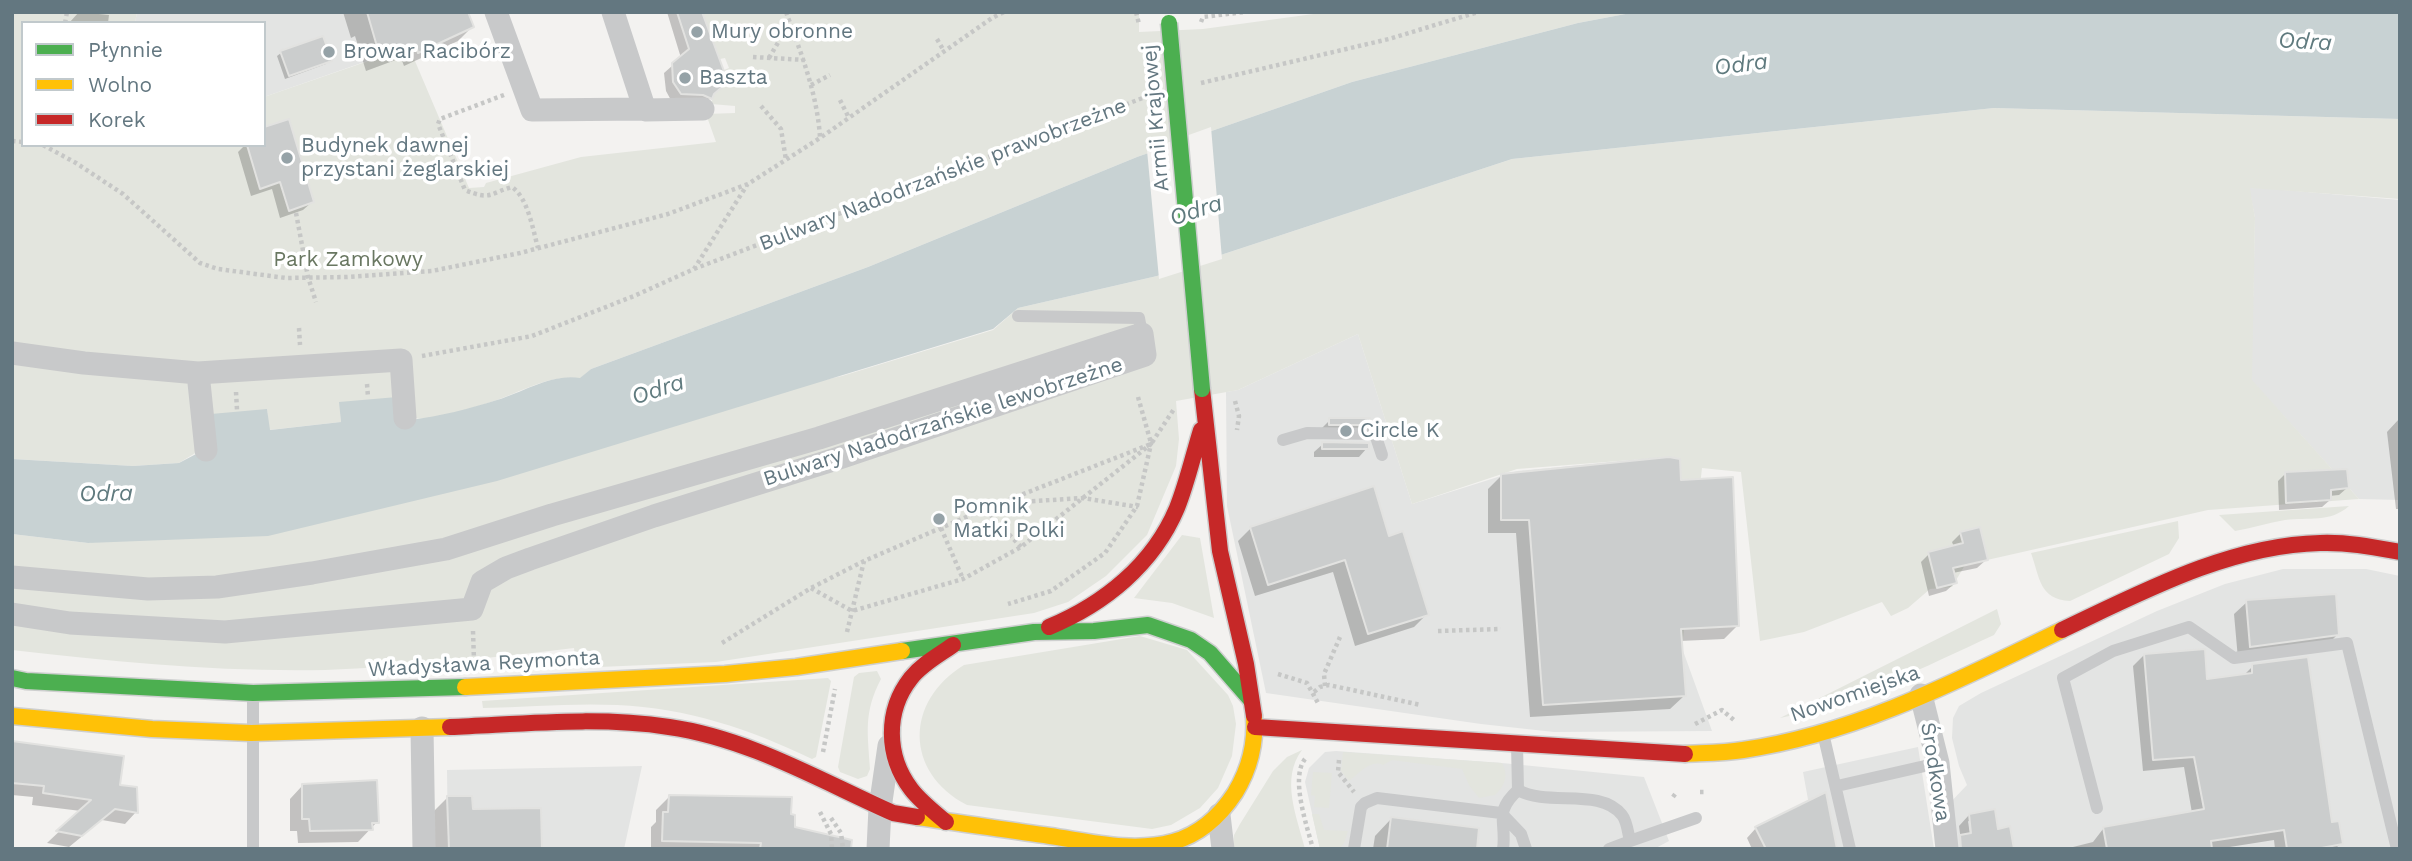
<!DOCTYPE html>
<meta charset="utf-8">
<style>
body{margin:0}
#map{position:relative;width:2412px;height:861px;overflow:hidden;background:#f3f2f0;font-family:"Work Sans",sans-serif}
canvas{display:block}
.frame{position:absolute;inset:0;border:14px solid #637780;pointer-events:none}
.legend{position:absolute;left:21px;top:21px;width:245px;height:126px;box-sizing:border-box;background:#fff;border:2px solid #c1c9cc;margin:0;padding:9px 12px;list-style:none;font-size:21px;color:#637780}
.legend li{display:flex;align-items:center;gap:14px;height:35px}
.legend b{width:35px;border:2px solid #c1c9cc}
</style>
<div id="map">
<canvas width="2412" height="861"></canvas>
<div class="frame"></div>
<ul class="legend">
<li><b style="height:9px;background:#4caf50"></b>Płynnie</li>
<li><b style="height:9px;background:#ffc107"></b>Wolno</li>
<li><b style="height:9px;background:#c62828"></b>Korek</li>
</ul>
</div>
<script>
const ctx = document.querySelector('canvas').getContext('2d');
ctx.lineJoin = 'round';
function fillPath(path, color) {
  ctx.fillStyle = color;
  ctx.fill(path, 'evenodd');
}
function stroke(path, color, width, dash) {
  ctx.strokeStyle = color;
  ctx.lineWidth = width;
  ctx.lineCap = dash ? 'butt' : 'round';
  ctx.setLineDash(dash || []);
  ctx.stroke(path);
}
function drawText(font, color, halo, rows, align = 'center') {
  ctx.font = font + ' "Work Sans",sans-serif';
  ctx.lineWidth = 7;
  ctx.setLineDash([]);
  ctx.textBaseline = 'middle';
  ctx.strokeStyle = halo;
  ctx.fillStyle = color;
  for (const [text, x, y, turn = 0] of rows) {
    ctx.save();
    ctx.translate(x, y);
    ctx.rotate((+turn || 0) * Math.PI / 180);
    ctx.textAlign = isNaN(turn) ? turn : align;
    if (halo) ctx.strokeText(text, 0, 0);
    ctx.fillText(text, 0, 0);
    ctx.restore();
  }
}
const built = new Path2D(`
 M137 12H404L416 44 264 97V23H135Z
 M2249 187 2400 200V500L2359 499 2251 380 2255 218Z
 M1358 334 1412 504 1517 471 1670 457 1682 648 1712 731 1554 732 1481 724 1266 693 1227 506 1226 392 1238 390Z
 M2283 569H2366L2400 576V849H1954L1946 807 1967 785 1959 766 1952 738 1953 718 1959 706 1981 693 2157 611 2225 584Z
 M1918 747 1934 849H1817L1803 772Z
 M1336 751 1502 763 1644 777 1669 841 1654 849H1320L1305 782 1309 768 1325 752Z
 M642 766 624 849H448L447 770Z`);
const green = new Path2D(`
 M12 12H137L135 23H23V145H264V97L409 47 469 188 484 187 486 183 581 157 716 142 706 114 735 113V106L711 104 714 94 728 82 724 70 729 68 725 58 720 59 702 12H1139V32L1203 29 1328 12H1636L1578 23 1352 82 1137 157 868 267 591 369 580 379C553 373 523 391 497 400 477 407 455 413 434 417 396 425 376 400 340 402L341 422 269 430 267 409 179 463 133 466 12 459Z
 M1994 108 2400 119V199L2250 188 2255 218 2252 380 2359 499 2208 510 1965 565 1952 587 1930 589 1908 608 1891 616 1882 602 1804 632 1760 641 1741 472 1702 468 1682 648 1670 457 1517 469 1412 504 1358 334 1238 390 1176 401 1179 439 1176 466 1147 535 1106 576 1068 602 1034 613 716 662 576 668 574 648C491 658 408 667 325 670 220 672 116 662 12 650V534L88 543 842 376 993 330 1018 308 1157 276 1512 159Z
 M2349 506C2330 523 2309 517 2285 520 2268 523 2252 528 2235 531L2219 515Z
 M2178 521 2179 538 2169 554 2070 601C2039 599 2040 578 2031 553Z
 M1182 535 1200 538 1214 618 1172 603 1134 598Z
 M1997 609 2001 624 1994 635C1924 667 1855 703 1780 718Z
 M1140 636 1187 650 1228 695 1233 706 1236 724 1232 756 1218 788 1200 808 1171 825 1152 829 967 805C904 772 905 701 964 665Z
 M877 671 881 679C863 713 868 734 870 769L867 776 858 779 840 772 838 767 854 677 859 673Z
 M828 678 831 681 816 757 812 759C750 729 687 708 617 705 572 703 527 707 483 708L482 701Z
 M1302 750C1280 779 1297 817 1305 849H1233L1234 835 1240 824 1273 771 1287 757Z
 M1343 752 1502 763C1509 775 1505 786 1495 795L1479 798 1469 785 1462 769 1392 760 1383 765C1370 759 1359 774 1349 781L1341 771Z
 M1313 772 1332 773 1329 808 1314 807 1315 796 1311 795Z
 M1312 814H1319L1324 830 1348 831 1344 843 1339 849H1320Z`);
const water = new Path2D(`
 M1636 12H2400V119L1994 108 1512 159 1157 276 1018 308 993 329 497 481 268 536 88 543 12 534V459L133 466 179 463 198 453 211 414 267 409 270 430 341 422 339 402 397 397 411 420C440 416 469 409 497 400 523 392 553 373 580 378L591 369 868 267 1137 157 1352 82 1578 23Z`);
const pier = new Path2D(`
 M1211 127 1222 259 1159 279 1147 150Z`);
const shadow = new Path2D(`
 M79 12 109 15 108 23H69Z
 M343 12H466L472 27 458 41 404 66 401 58 366 71 355 36 351 38Z
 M667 12H701L712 94 703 107 672 102 666 91 664 73 681 58Z
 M322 38 330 60 326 64 285 79 277 56 281 53Z
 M245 145H264L312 202 303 210 280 218 272 189 251 196 238 152Z
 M2399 419 2400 509H2396L2387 432Z
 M1330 420 1368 424 1359 433 1322 428Z
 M1323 444 1367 448 1359 457H1314V452Z
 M2285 474 2347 488 2339 495 2329 496 2330 500 2322 507 2279 510 2278 481Z
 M1502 475 1680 482 1738 625 1724 639 1680 641 1684 696 1670 709 1530 717 1516 533H1488V489Z
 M1251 528 1388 539 1427 614 1414 627 1355 646 1333 572 1255 596 1238 541Z
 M1961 533 1986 560 1977 568 1953 573 1955 583 1946 591 1929 596 1921 562 1929 554 1954 547 1952 542Z
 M2247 602 2337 635 2325 647 2238 659 2234 614Z
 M2144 655 2205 681 2243 676 2253 666 2341 843 2335 849H2275L2274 840 2217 849H2065L2093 842 2103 829 2192 813 2184 767 2143 771 2133 666Z
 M12 744 118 787 136 812 125 824 102 820 69 847 47 843 81 811 32 805 33 797 12 795Z
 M302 786 377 822 358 842 298 843 297 831H290V799Z
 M448 797 471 811 540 849H432L431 814Z
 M669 797 789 816 793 829 819 849H651V827L656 822V810Z
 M1969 815 1996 831 1968 821 1972 849H1962L1959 826Z
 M1391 819 1475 849H1373L1375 836Z
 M1756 828 1835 849H1752L1747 838Z`);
const building = new Path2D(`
 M367 12H468L474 27 418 53 416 45 380 57Z
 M677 12H702L728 82 714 94 712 99 703 95 681 94 673 82 672 63 689 49Z
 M323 36 332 61 289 76 280 51Z
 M289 119 314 202 289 211 280 182 260 189 247 145H264V127Z
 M1329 418H1370L1369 425H1329Z
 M1322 442 1369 443V449H1322Z
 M1669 457 1680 459 1681 480 1733 477 1739 626 1681 629 1686 696 1543 705 1529 520H1501V474Z
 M2347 469 2349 488 2331 490V500L2286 503 2285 472Z
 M1374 486 1389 536 1403 531 1429 615 1368 634 1345 560 1268 585 1250 527Z
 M1980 527 1988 560 1953 568 1957 583 1937 588 1928 552 1963 543 1960 532Z
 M2336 594 2339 635 2250 647 2246 600Z
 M2205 649 2207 679 2252 673V664L2308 657 2332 822 2339 821 2343 844 2316 849H2287L2284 830 2211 841 2212 849H2107L2103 827 2204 809 2194 757 2153 760 2144 654Z
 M12 741 124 756 120 785 137 787 138 813 115 809 82 836 56 831 91 800 43 793 44 786 12 783Z
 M377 780 379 823H372L373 830 310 831 309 819H302V784Z
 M1826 792 1837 849H1766L1755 827Z
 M669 795 792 797 791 814 795 815V827L852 840 851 849H760L761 843 662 841 663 812H668Z
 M447 796H472L473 809 541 808 542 849H449Z
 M1995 809 1998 829 2010 826 2014 849H1961L1960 835 1971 833 1969 814Z
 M1391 817 1479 828 1477 849H1387Z`);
const path = new Path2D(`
 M786 12C801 53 817 93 820 137
 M1136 12 1139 24
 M1201 22 1203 17 1244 12
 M65 23 67 12
 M937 39 944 51
 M753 57 805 60
 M769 58 789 24
 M1201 83 1389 39 1478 12
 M811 85 830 75
 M504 95 440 119 438 124 465 190C491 201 490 193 512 187 528 198 533 230 538 248
 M840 100 849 118
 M761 106 781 129 786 160
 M12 141 23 142
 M43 145 76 163 123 194 200 263 218 269 286 278 347 277 432 271 520 253 668 214 748 184 820 138 992 18 1004 12
 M296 213 308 277 316 302
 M694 269 1148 96
 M299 328 300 345
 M422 356 532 336 634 296 694 269 747 185
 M367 384 368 397
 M236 392 237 410
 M1138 397 1151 443
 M1235 401 1239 416 1237 430
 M1004 503 1083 498 1138 507
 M985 509 1021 547
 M941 528 963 579
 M811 588 852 611 963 579 1021 547 1151 444 1137 506 1105 553 1051 591 1008 604
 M473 631 474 660
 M1438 631 1501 629
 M847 632 864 561
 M722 643 811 588 864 561 985 509 1151 444 1174 409
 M1278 674 1307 683 1318 703
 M1325 686 1324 674 1340 637
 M1314 692 1320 687 1329 685 1421 705
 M1695 724 1722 710 1734 720
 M823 752 835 689
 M1305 759C1290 778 1307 826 1313 849
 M1339 760 1338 772 1354 792
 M1700 792H1704
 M1673 797 1676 793
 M820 812 831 834 832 849
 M831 818 841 833 843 849`);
const lane = new Path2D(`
 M1018 316 1139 318 1142 334
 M1283 440 1307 433 1375 434 1382 455
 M1823 733 1850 849
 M1837 786 1938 763
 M1518 790C1548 807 1600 787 1622 815 1627 821 1628 833 1630 841L1609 849
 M2097 808 2063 678 2113 651 2189 627 2234 658 2347 643 2397 849
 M1630 841 1696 818
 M253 849V694
 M1354 849 1361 807 1365 803 1377 798 1501 813 1521 834 1526 849
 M1503 849C1507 821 1493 813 1518 790L1517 744`);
const street = new Path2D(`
 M496 12 532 110 645 109
 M613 12 645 110 703 109
 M12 353 84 363 198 373 401 360 405 418
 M198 373 206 450
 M12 577 148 589 217 587 312 573 446 549 552 515 819 438 1142 334 1145 355 836 459 654 516 530 559 506 568 482 582 472 609 225 632 70 623 12 614
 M1921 695 1938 763 1947 849
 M422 728 424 849
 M1219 815 1223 849
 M878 849 880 808 889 746`);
const fast = new Path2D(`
 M902 651 1034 632 1094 631 1148 625 1191 640 1210 653 1251 700
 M12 678 26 681 253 693 465 687`);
const slow = new Path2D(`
 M465 687 725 674 796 667 902 651
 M12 716 152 729 251 733 450 727
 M1685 754C1704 753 1724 753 1743 750 1856 734 1961 679 2062 630
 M917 817C962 823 1006 830 1050 836 1090 842 1133 853 1173 842 1201 834 1220 816 1235 793 1249 770 1256 743 1254 716`);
const jam = new Path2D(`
 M1202 389 1220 551 1246 664 1254 716
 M1049 627C1104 604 1153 565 1177 508 1187 483 1193 456 1201 430
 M2062 630C2142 592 2230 545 2320 543 2348 542 2373 547 2400 552
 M450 727C523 724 597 716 669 727 748 738 821 781 893 813L917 817
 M1255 727 1685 754
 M946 822C934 812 920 801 911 789 886 756 885 711 911 678 922 664 939 655 953 645`);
const fastBridge = new Path2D(`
 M1169 23 1202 389`);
const markers = [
 [697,32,7,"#95a2a7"],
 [329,52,7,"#95a2a7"],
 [685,78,7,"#95a2a7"],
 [287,158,7,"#95a2a7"],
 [1346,431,7,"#95a2a7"],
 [939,519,7,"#95a2a7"]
];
const poiNames = [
 ["Mury obronne",711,32],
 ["Browar Racibórz",343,52],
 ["Baszta",699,78],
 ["Budynek dawnej",301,146],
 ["przystani żeglarskiej",301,170],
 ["Circle K",1360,431],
 ["Pomnik",953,507],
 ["Matki Polki",953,531]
];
const streetNames = [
 ["Armii Krajowej",1156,118,-95],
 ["Bulwary Nadodrzańskie prawobrzeżne",943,175,-21],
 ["Bulwary Nadodrzańskie lewobrzeżne",943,422,-18],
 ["Władysława Reymonta",484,664,-3],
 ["Nowomiejska",1855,694,-19],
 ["Środkowa",1935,772,81]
];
const parkNames = [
 ["Park Zamkowy",348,260]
];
const waterNames = [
 ["Odra",2305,42,3],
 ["Odra",1741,65,-7],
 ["Odra",1196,211,-18],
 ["Odra",658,390,-18],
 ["Odra",106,494,-1]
];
fillPath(built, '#e3e4e3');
fillPath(green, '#e3e5de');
fillPath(water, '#c8d2d3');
fillPath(pier, '#f3f2f0');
fillPath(shadow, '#0003');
fillPath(building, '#cbcdcd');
stroke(building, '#e2e2e0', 2);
stroke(fast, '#cecfcf', 19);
stroke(slow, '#cecfcf', 19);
stroke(jam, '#cecfcf', 19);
stroke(path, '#c6c7c6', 4.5, [3.5, 3.5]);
stroke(lane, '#c8c9ca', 12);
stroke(street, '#c8c9ca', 23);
stroke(fast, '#4caf50', 16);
stroke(slow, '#ffc107', 16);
stroke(jam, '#c62828', 16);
stroke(fastBridge, '#cecfcf', 19, []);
stroke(fastBridge, '#4caf50', 16);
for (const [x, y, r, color] of markers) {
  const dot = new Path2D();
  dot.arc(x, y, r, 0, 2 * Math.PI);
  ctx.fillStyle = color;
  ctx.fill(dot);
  stroke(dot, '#fff', 2.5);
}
drawText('21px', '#637780', '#fff', poiNames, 'left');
drawText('21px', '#637780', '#fff', streetNames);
drawText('21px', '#697761', '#fff', parkNames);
drawText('italic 23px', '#5f7a7e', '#fff', waterNames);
</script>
